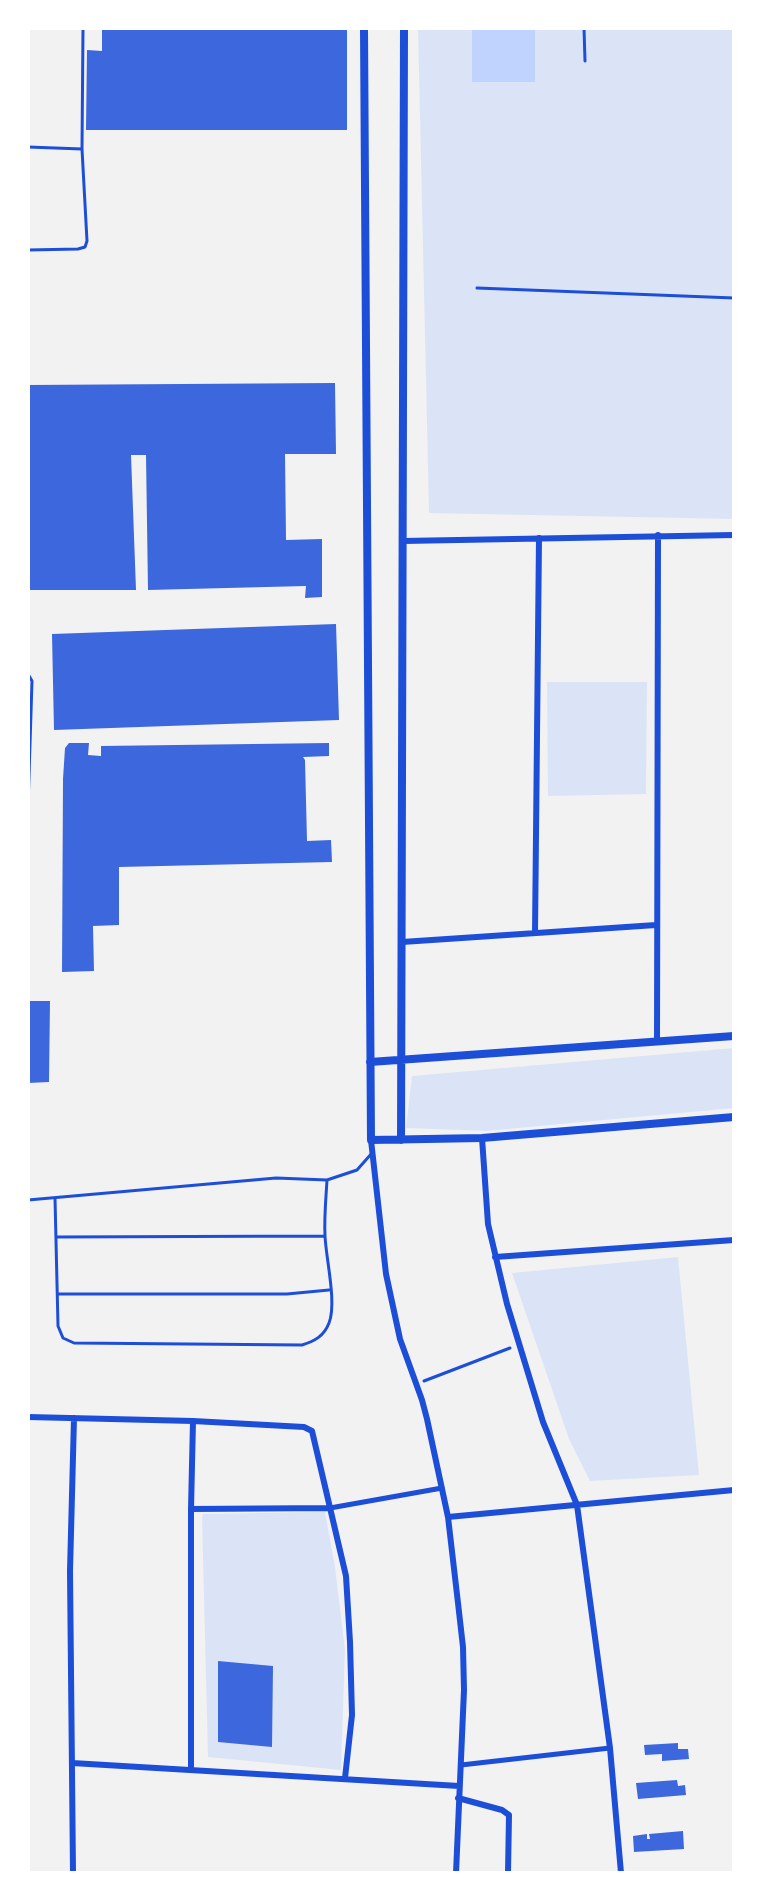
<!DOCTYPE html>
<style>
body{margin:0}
#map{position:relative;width:762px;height:1901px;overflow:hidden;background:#f2f2f2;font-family:"Work Sans",sans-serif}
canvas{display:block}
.frame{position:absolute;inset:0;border:30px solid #fff;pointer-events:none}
</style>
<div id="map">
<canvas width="762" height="1901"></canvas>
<div class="frame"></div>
</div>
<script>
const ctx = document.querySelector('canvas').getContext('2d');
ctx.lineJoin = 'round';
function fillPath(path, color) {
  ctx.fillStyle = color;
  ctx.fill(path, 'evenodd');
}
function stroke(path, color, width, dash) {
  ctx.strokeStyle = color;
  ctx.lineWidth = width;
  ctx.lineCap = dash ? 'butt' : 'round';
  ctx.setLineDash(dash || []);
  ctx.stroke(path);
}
const green = new Path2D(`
 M418 28H734V519L429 513Z
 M547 682H647L646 794 548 796Z
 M734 1048V1108L486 1131 406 1128 412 1076Z
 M678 1257 699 1475 590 1481 569 1439 512 1273Z
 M325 1512 335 1567 345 1650 341 1770 208 1757 202 1518 203 1514Z`);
const water = new Path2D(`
 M472 28H535V82H472Z`);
const building = new Path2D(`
 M102 28H347V130H86L87 50 102 51Z
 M335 383 336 454H285L286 540 322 539V597L305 598 306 586 148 590 146 455H131L136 590H28V385Z
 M336 624 339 720 54 730 52 634Z
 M69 743H89L88 755 101 756V746L329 743V756L303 757 305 760 307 841 331 840 332 862 119 867V925L93 926 94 971 62 972 63 779 65 748Z
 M28 1001H50L49 1082 28 1083Z
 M218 1661 273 1666 272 1747 218 1742Z
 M678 1743V1749H688L689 1759 662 1761V1754L645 1755 644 1745Z
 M677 1780 678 1786 685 1785 686 1795 638 1799 636 1783Z
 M683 1831 684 1849 634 1852 633 1836 647 1834V1839H650L649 1834Z`);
const path = new Path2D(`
 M424 1381 510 1348`);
const service = new Path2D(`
 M584 28 585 61
 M28 147 82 149
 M28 250 78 249 85 247 87 241 82 149 83 28
 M477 288 734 298
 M28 674 32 681 28 807
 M55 1198 58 1326 63 1338 74 1343 302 1345C315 1341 324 1336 329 1323 337 1303 326 1259 325 1236 324 1217 326 1198 327 1180
 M28 1200 276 1178 327 1180 357 1170 372 1153
 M56 1237 324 1236
 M58 1294H287L329 1290`);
const pedestrian = new Path2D(`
 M330 1508 442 1488
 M461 1765 610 1748`);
const minor = new Path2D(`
 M403 541 734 535
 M535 933 539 538
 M402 942 656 925
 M657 1042 658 535
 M482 1138 488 1224 507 1304 543 1422 577 1505 610 1748 621 1873
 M371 1140 386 1274 400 1339 422 1400 427 1419 448 1517 458 1603 463 1647 464 1690 456 1873
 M495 1257 734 1240
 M28 1417 193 1421 304 1427 312 1431 346 1576 350 1642 352 1715 345 1778
 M191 1509 330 1508
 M448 1517 734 1490
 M72 1763 459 1786
 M191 1770V1509L193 1421
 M458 1798 502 1810 509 1815 508 1873
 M73 1873 70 1571 74 1418`);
const tertiary = new Path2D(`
 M364 28 371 1140 482 1138 734 1117
 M370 1062 734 1036
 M401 1140 404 28`);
fillPath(green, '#dbe4f7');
fillPath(water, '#bfd3fe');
fillPath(building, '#3d67dc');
stroke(path, '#1d4ed8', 3);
stroke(service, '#1d4ed8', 3);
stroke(pedestrian, '#1d4ed8', 5);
stroke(minor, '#1d4ed8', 6);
stroke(tertiary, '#1d4ed8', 8);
</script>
